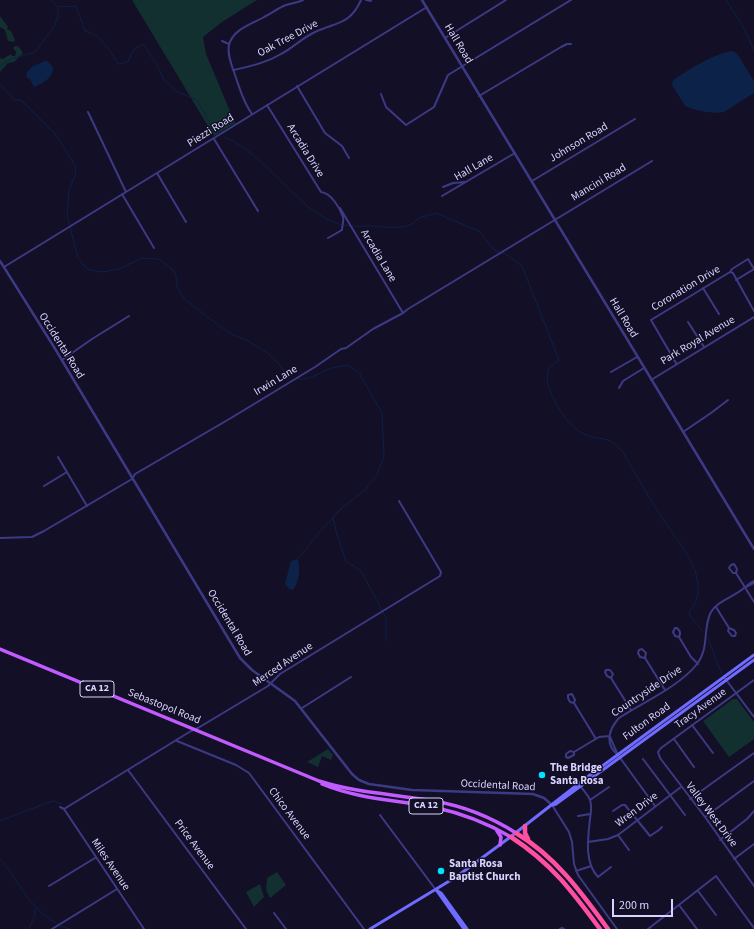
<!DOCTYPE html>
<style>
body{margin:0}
#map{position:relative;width:754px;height:929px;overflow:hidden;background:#130f26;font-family:"Source Sans 3",sans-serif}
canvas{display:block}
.scale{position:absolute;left:612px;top:899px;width:61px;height:18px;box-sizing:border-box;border:2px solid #d9d4ff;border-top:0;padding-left:5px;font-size:12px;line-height:14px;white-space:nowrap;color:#d9d4ff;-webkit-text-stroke:3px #130f26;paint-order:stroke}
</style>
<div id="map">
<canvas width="754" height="929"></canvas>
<div class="scale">200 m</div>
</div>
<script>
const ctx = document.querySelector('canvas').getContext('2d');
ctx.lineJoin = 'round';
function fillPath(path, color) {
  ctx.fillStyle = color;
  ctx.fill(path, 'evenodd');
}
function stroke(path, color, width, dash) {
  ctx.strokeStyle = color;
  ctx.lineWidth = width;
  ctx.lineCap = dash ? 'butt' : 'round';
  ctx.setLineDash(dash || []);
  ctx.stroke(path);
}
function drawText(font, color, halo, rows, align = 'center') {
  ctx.font = font + ' "Source Sans 3",sans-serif';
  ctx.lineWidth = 3;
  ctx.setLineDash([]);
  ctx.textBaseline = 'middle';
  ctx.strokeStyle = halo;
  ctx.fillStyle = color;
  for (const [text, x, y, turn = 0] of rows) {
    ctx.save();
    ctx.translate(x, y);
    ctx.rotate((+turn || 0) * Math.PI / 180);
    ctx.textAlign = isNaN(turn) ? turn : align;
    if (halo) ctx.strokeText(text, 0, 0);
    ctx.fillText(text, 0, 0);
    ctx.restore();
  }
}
const green = new Path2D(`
 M132 0H257L222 22 203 37 206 54 235 123 214 136Z
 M0 16 8 27 7 29 11 31 15 40 14 42 8 41 5 30 0 27Z
 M15 46H17L20 48 23 53 14 62 8 63 0 72V58L3 59 11 54 12 56H15L16 52 13 48Z
 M733 699H737L754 722V739L729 757 703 721Z
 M328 749 333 755 331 760 322 756 318 767 307 762Z
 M277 872 286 885 270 898 266 890 267 878Z
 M260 884 264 897 254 907 246 892Z`);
const water = new Path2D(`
 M731 51 735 52 738 55 754 81V93L724 112C712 114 697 111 685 106L672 85 673 80C690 69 711 55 731 51Z
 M45 61H47L53 67C54 77 44 83 34 87L30 79 27 78 26 73 33 66Z
 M298 559C300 569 300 581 293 590L289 589 285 584 291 561Z`);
const stream = new Path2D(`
 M51 0 58 7 76 6 85 31C100 34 110 51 118 64L128 62 133 50 143 44 156 63 164 80 176 91 197 100 211 125 220 133
 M726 0C737 16 747 32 754 51
 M0 66 11 59 35 52 54 27 58 16V7
 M0 84 14 100H21L56 135 76 167 75 175 69 190 67 215 78 258 84 266 90 270 102 272 119 269 142 258 159 259 173 270 176 276 177 287 183 298 217 324 233 335 248 341 266 352 276 361 288 376
 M224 137C269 155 294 209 339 224 349 227 363 226 373 226 382 227 400 229 409 225 413 224 416 220 419 218 424 216 431 215 436 213L479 231 494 250 507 255 522 266 559 360 549 368C548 372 547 376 547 380 551 399 567 426 584 434 603 443 608 432 624 454 638 478 651 502 667 525 680 545 698 563 698 589 698 603 693 604 689 614L703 632
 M298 379C308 381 319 373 329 369 335 367 342 366 348 365L359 373 382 413 384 456 377 475 365 490 342 508 333 517 336 531 346 561 361 571 382 610
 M298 559 322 529 333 518
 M383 612 386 619V640
 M708 638 722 675
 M0 821 47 803 53 801 62 804
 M0 858C3 863 8 868 11 873 24 893 36 913 58 924
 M59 926 69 929
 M29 929 35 915V909`);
const minor = new Path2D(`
 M366 0 371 1
 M445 38 506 0
 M222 41 229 44
 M234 70C250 66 266 63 281 54 293 48 302 38 315 32 336 22 350 25 361 0
 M297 86 325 133 342 146 349 158
 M381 94 386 107 406 125 434 107 448 75 571 0
 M479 96 561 47 567 44H571
 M267 105 321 192C331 193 340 208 343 217 344 221 342 226 342 230L328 238
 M88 112 126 192
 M252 114C243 102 240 89 235 75 232 66 227 55 229 45 233 29 252 24 264 17 272 13 278 8 286 5 292 3 297 3 303 0
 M214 139 258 211
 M157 173 186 222
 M532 181 635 119
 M443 187 453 183 465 182
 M122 194 154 248
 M442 196 515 153
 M340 208 403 313
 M4 267 427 7
 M730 272 733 273 754 311
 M736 280 754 269
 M703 288 719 314
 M688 322 704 347
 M62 360 92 339 129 316
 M676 363 651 320 730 272 732 269 748 259 754 269
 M611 372 637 357
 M651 380 754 317
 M619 388 623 381 644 368
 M683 432 711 413 728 400
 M58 457 87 506
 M44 486 67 472
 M0 538 32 537 44 531 132 479 135 474 142 470 231 418 315 367 341 349 346 348 373 329 403 313 408 309 652 161
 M736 573H733L729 568 731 565 734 564 737 569 736 573 754 602
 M746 587 754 583
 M716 607 729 628 728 631 732 636H735L736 633 734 630 729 628
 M679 637 675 636 673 632 675 628H677C680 631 681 633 679 637L691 657 698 664
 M645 658 640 657 638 653 639 650 642 649 646 653 645 658 665 690
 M724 677 754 717
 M611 678 607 676 605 672 606 670H610L613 674 611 678 631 710
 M754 680 661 748 658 752 660 758 705 817 754 886
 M574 703 570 702 568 698V695L572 694 575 700 574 703 596 739
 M302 708 351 677
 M692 725 713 753
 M610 737 618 755 655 806
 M674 739 694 767
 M177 741 236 765 249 773 364 929
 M574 752V755L568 758 566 757V754L570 751 574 752 599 737 609 736
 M618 755C604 744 609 729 619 718 642 703 680 686 697 664 709 649 703 630 710 614 716 601 734 597 744 588 748 585 750 583 754 581
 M643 759 685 815
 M128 770 246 929
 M581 787C584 791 588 795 590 800 592 805 591 813 590 819 588 838 584 862 598 877L611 867
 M690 799 754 753
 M590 800 609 787
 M552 805 569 832 572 842 574 864 578 875 617 929
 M60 807 64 809 191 731 198 728 268 686 280 674 440 576 441 572 399 501
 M64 809 144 929
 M613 811 622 805H625L650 836 659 830 662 827
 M380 815 436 890
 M578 816 590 814
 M705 817 754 781
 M618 835 629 850
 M720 840 747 819 754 811
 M588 842 608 839 618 835 681 787
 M734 859 754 844
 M576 871 591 866
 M49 886 95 858
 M698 891 716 915
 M679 905 697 929
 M274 913 286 929
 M52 929 117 889
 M560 929 562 928 564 929
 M648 929 716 876 754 928`);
const tertiary = new Path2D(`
 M422 0 754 549
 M0 261 54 347 240 658 252 670 295 701 352 774 359 780 369 784 412 790 533 794 544 798 552 805`);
const secondary = new Path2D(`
 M553 805 556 804 754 660
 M436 890 441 893 467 929
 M437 891 464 929
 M370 929 456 877 509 838 586 778 754 655`);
const primary = new Path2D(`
 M0 649 319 781C356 793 395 794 434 801 463 806 491 817 516 833
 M322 784C358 799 396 800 433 807 461 813 487 823 511 837
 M497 831 501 837 500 845`);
const motorway = new Path2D(`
 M525 826V833L528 839
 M516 833C556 857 581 892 608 929
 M511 837C551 863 572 891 600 929`);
const markers = [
 [542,775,4,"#00e5ff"],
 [441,871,4,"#00e5ff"]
];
const shields = [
 [97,689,34],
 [426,806,34]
];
const shieldNames = [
 ["CA 12",97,689],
 ["CA 12",426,806]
];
const streetNames = [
 ["Oak Tree Drive",288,39,-28],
 ["Hall Road",458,44,59],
 ["Piezzi Road",211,131,-32],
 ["Johnson Road",579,143,-31],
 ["Arcadia Drive",305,151,58],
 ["Hall Lane",474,168,-30],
 ["Mancini Road",599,183,-31],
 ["Arcadia Lane",378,256,59],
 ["Coronation Drive",686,289,-31],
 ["Hall Road",623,318,59],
 ["Park Royal Avenue",698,341,-31],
 ["Occidental Road",61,346,58],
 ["Irwin Lane",276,381,-31],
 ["Occidental Road",229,623,59],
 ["Merced Avenue",283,665,-34],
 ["Countryside Drive",647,692,-34],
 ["Sebastopol Road",164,707,22],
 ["Tracy Avenue",701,709,-36],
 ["Fulton Road",647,722,-36],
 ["Occidental Road",498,786,3],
 ["Wren Drive",637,810,-37],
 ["Chico Avenue",289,814,53],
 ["Valley West Drive",711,815,53],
 ["Price Avenue",194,845,53],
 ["Miles Avenue",110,865,56]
];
const poiNames = [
 ["The Bridge",550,769],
 ["Santa Rosa",550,782],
 ["Santa Rosa",449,865],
 ["Baptist Church",449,878]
];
fillPath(green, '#12302f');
fillPath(water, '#0c2248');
stroke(stream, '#0c2248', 1);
stroke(minor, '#3d3a85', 2);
stroke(tertiary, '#3d3a85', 2.5);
stroke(secondary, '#6f6bff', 3);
stroke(primary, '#c25bff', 3.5);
stroke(motorway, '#ff4fa3', 4.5);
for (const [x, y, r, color] of markers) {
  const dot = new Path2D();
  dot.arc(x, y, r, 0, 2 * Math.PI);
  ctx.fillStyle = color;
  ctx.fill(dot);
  stroke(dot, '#130f26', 1.5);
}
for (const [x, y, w] of shields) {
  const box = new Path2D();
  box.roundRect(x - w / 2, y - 8, w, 16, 3);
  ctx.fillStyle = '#130f26';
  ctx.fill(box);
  stroke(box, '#d9d4ff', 1);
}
drawText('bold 10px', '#d9d4ff', null, shieldNames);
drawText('11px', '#d9d4ff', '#130f26', streetNames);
drawText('bold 11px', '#d9d4ff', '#130f26', poiNames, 'left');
</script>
